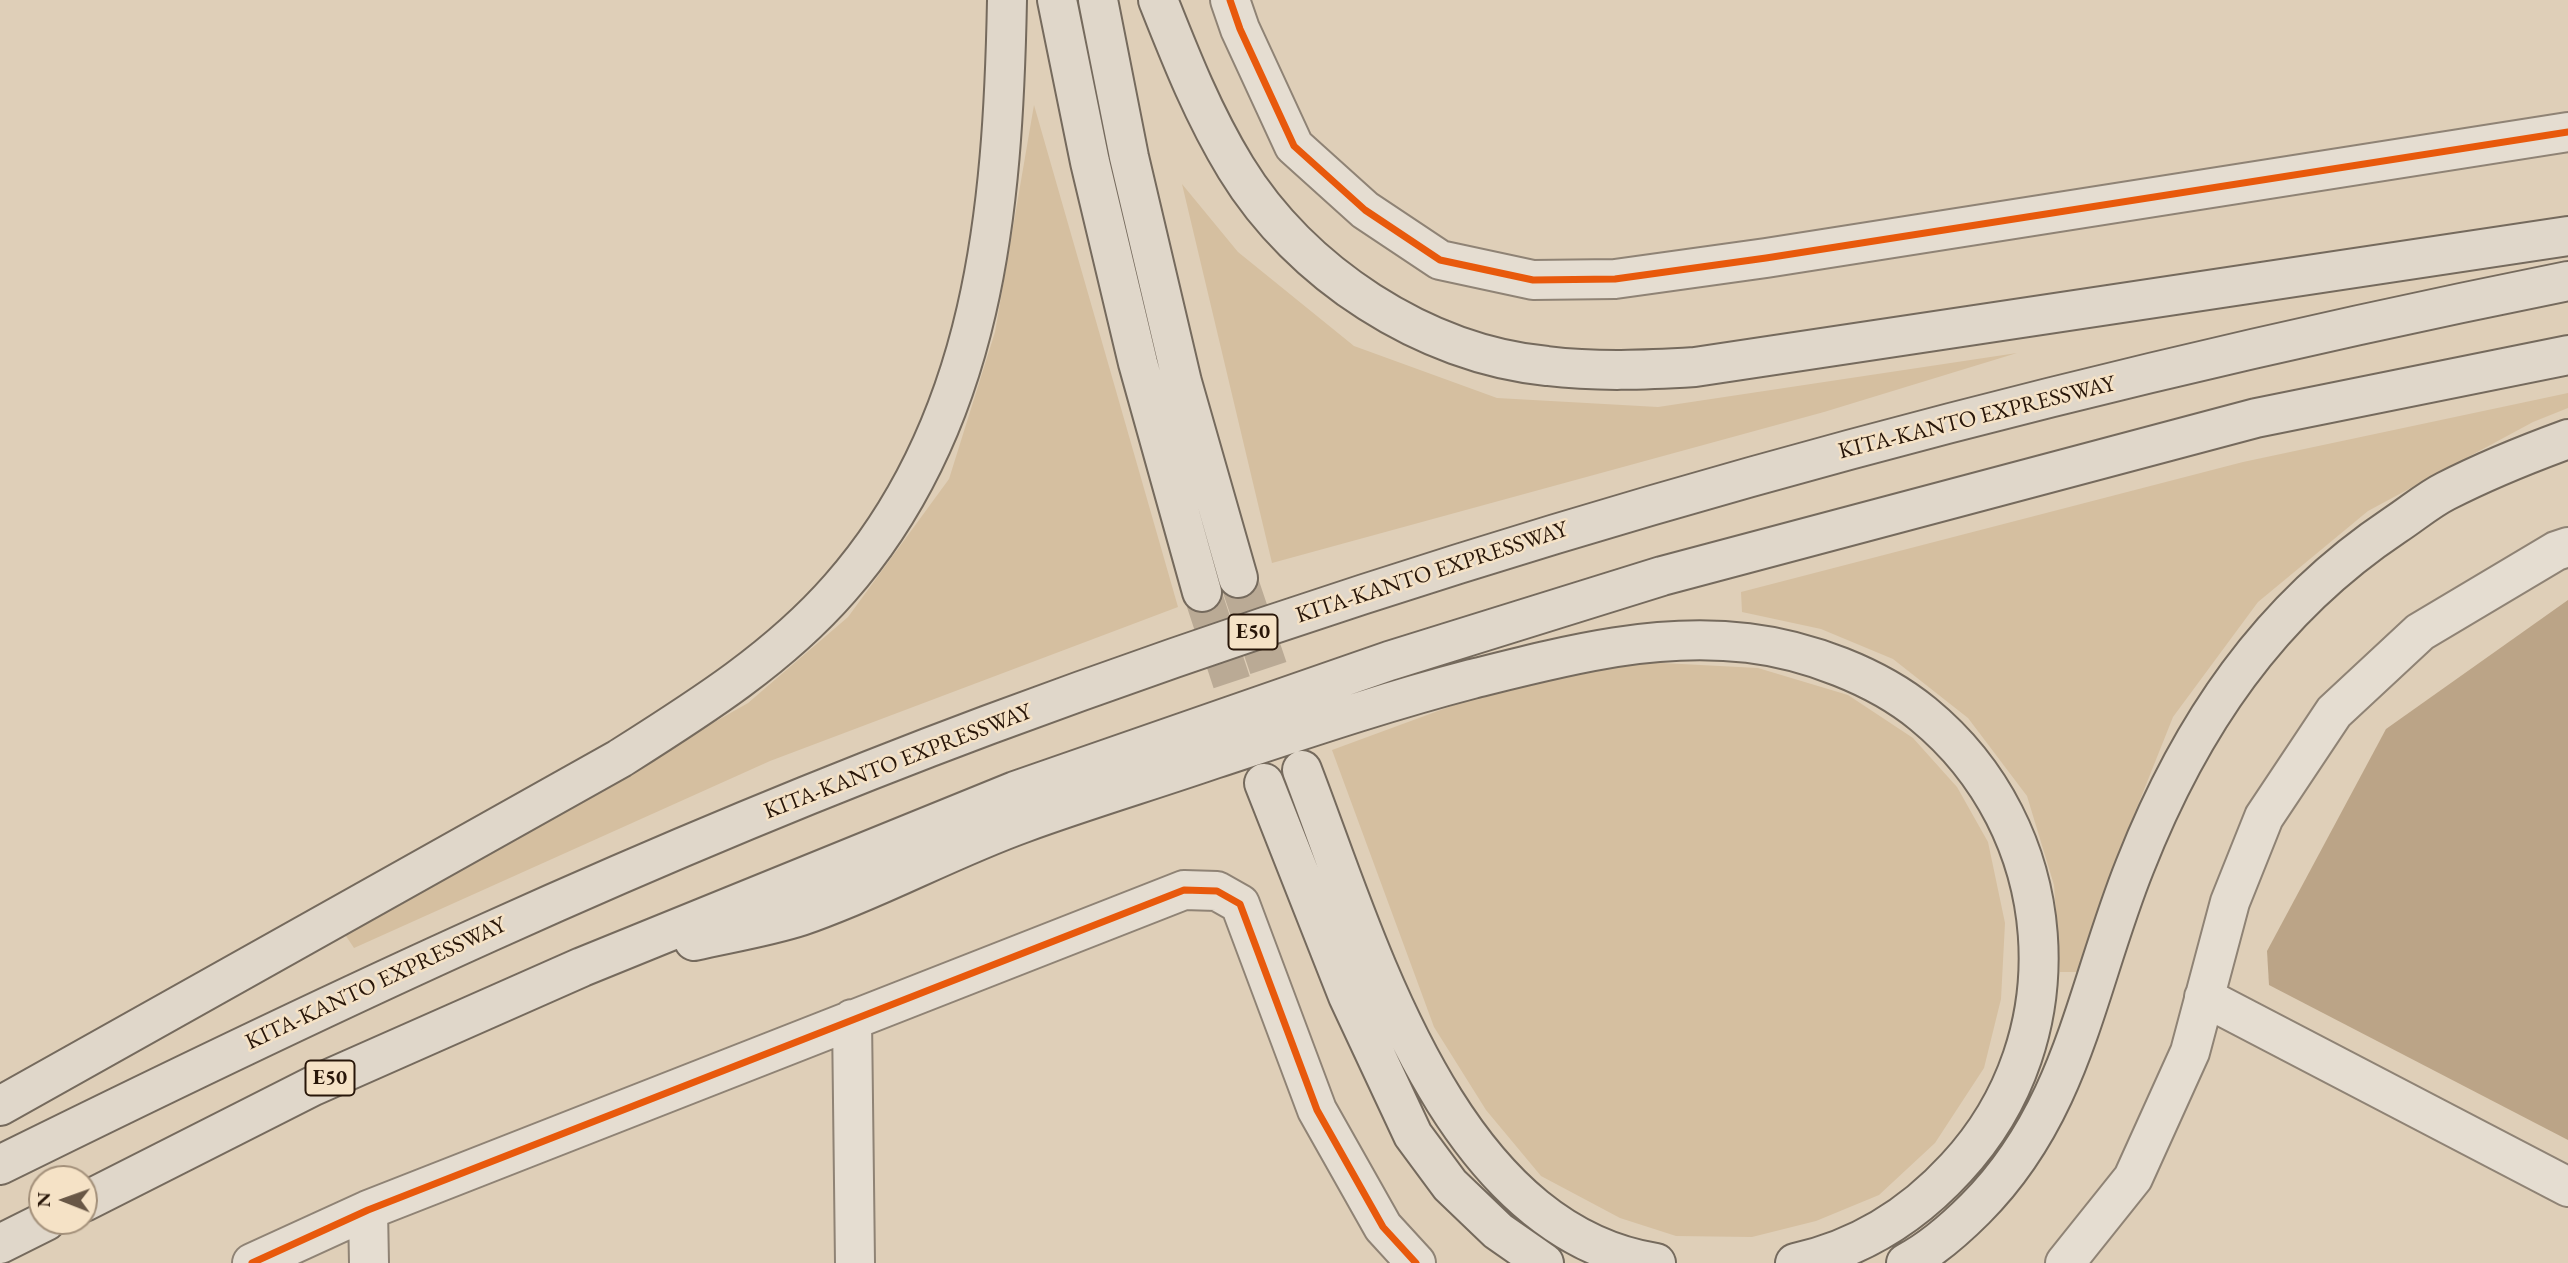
<!DOCTYPE html>
<style>
body{margin:0}
#map{position:relative;width:2568px;height:1263px;overflow:hidden;background:#dfcfb8;font-family:"EB Garamond",serif}
canvas{display:block}
.north{position:absolute;left:28px;top:1165px;width:70px;height:70px;box-sizing:border-box;background:#f5e2c6;border:2px solid #a3907a;border-radius:50%;rotate:271deg;font-size:19px;font-weight:700;line-height:28px;text-align:center;color:#281609}
.north::after{content:'';display:block;margin:auto;width:24px;height:32px;background:#685746;clip-path:polygon(50% 0,100% 100%,50% 72%,0 100%)}
</style>
<div id="map">
<canvas width="2568" height="1263"></canvas>
<div class="north">N</div>
</div>
<script>
const ctx = document.querySelector('canvas').getContext('2d');
ctx.lineJoin = 'round';
function fillPath(path, color) {
  ctx.fillStyle = color;
  ctx.fill(path, 'evenodd');
}
function stroke(path, color, width, dash) {
  ctx.strokeStyle = color;
  ctx.lineWidth = width;
  ctx.lineCap = dash ? 'butt' : 'round';
  ctx.setLineDash(dash || []);
  ctx.stroke(path);
}
function drawText(font, color, halo, rows, align = 'center') {
  ctx.font = font + ' "EB Garamond",serif';
  ctx.lineWidth = 5;
  ctx.setLineDash([]);
  ctx.textBaseline = 'middle';
  ctx.strokeStyle = halo;
  ctx.fillStyle = color;
  for (const [text, x, y, turn = 0] of rows) {
    ctx.save();
    ctx.translate(x, y);
    ctx.rotate((+turn || 0) * Math.PI / 180);
    ctx.textAlign = isNaN(turn) ? turn : align;
    if (halo) ctx.strokeText(text, 0, 0);
    ctx.fillText(text, 0, 0);
    ctx.restore();
  }
}
const green = new Path2D(`
 M1034 105 1178 607 770 761 354 948 344 933 748 703 848 617 949 479 995 332Z
 M1182 184 1238 252 1354 346 1497 398 1658 407 2017 353 1824 412 1272 563Z
 M2568 393V408L2533 422 2368 511 2258 602 2173 717 2114 865 2079 972H2060L2054 885 2027 796 1968 718 1893 659 1821 629 1742 612 1741 592 2243 462Z
 M1643 662 1758 668 1848 695 1913 738 1957 787 1988 842 2005 923 2001 999 1984 1068 1935 1143 1879 1195 1816 1221 1752 1237 1676 1236 1620 1218 1541 1176 1486 1110 1434 1027 1332 750 1514 683Z`);
const water = new Path2D(`
 M2568 600V1140L2269 985 2267 951 2386 729Z`);
const highwayTunnel = new Path2D(`
 M1238 578 1290 732
 M1202 592 1252 744`);
const minor = new Path2D(`
 M1230 0 1240 29 1294 146 1365 210 1440 260 1533 280 1615 279 1766 258 2568 132
 M2204 997 2568 1187
 M852 1019 855 1263
 M368 1210 369 1263
 M252 1263 368 1210 1184 890 1217 891 1240 904 1317 1110 1383 1227 1416 1263
 M2065 1263 2133 1178 2190 1052 2230 902 2264 817 2334 712 2420 632 2556 551 2568 547`);
const highway = new Path2D(`
 M1057 0 1090 162 1138 363 1202 592
 M1098 0 1129 157 1182 382 1238 578
 M1158 0C1181 58 1203 114 1236 168 1300 273 1424 354 1547 366 1597 372 1645 370 1695 367L2568 236
 M1302 770C1367 939 1447 1230 1656 1263
 M1264 783 1348 996 1413 1135 1450 1185 1498 1231 1544 1263
 M694 941C729 933 767 927 801 916 877 890 948 850 1023 823 1086 800 1150 781 1214 759 1299 731 1384 702 1472 679 1564 656 1653 632 1748 643 1807 650 1877 676 1923 714 2062 828 2079 1036 1956 1168 1912 1216 1859 1249 1795 1263
 M0 1106 619 759C698 709 778 659 840 588 985 423 1003 209 1007 0
 M0 1165C324 1005 648 852 988 725 1501 534 2031 389 2568 281
 M84 1202 313 1086 582 967 1015 791 1389 661 1662 576 2256 418 2568 355
 M0 1244 46 1221
 M1906 1263C1931 1250 1955 1229 1975 1209 2073 1111 2086 988 2135 866 2190 726 2269 609 2395 525 2412 514 2428 500 2446 491 2485 471 2527 454 2568 439`);
const cycleway = new Path2D(`
 M1230 0 1240 29 1294 146 1365 210 1440 260 1533 280 1615 279 1766 258 2568 132
 M252 1263 368 1210 1184 890 1217 891 1240 904 1317 1110 1383 1227 1416 1263`);
const shields = [
 [1253,632,49],
 [330,1078,49]
];
const shieldNames = [
 ["E50",1253,632],
 ["E50",330,1078]
];
const streetNames = [
 ["KITA-KANTO EXPRESSWAY",1977,418,-14],
 ["KITA-KANTO EXPRESSWAY",1432,573,-18],
 ["KITA-KANTO EXPRESSWAY",898,762,-21],
 ["KITA-KANTO EXPRESSWAY",376,984,-25]
];
fillPath(green, '#d5bfa0');
fillPath(water, '#bba487');
stroke(highwayTunnel, '#baaa95', 38, [38, 19]);
stroke(minor, '#8f8375', 42);
stroke(highway, '#756a5d', 42);
stroke(minor, '#e5ddd1', 38);
stroke(highway, '#e0d7ca', 38);
stroke(cycleway, '#e8590c', 7);
for (const [x, y, w] of shields) {
  const box = new Path2D();
  box.roundRect(x - w / 2, y - 17.5, w, 35, 5);
  ctx.fillStyle = '#f5e2c6';
  ctx.fill(box);
  stroke(box, '#281609', 2);
}
drawText('bold 21px', '#281609', null, shieldNames);
drawText('23px', '#281609', '#f5e2c6', streetNames);
</script>
